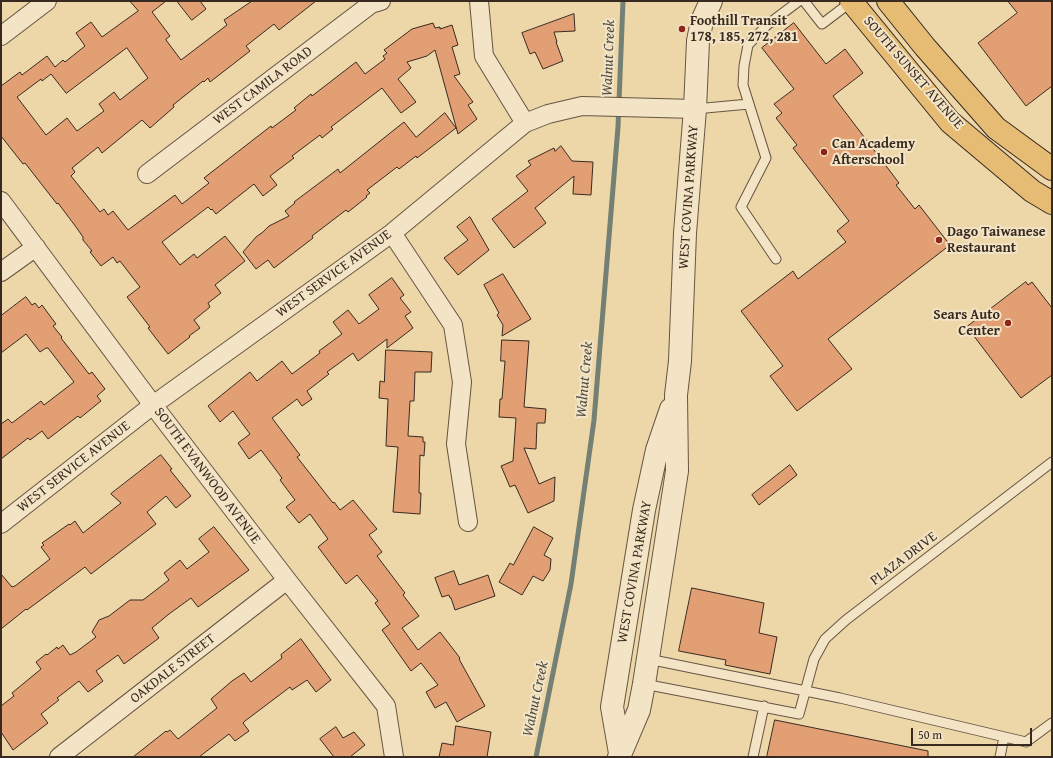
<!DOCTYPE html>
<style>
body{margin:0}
#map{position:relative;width:1053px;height:758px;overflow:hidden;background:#edd6a8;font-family:"Gentium Book Plus",serif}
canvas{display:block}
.frame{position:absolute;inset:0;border:2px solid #392a21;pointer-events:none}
.scale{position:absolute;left:911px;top:728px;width:121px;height:18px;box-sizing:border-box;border:2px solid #392a21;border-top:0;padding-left:5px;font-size:12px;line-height:14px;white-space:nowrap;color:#392a21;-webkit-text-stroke:3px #f3e4c6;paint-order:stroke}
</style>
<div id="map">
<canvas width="1053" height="758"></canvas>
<div class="frame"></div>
<div class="scale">50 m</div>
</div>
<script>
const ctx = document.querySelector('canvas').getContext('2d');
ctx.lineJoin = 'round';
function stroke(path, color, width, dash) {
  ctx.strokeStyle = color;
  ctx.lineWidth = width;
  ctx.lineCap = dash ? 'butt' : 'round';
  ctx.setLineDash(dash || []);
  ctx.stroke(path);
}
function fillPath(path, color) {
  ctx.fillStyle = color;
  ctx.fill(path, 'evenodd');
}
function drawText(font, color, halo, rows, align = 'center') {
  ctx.font = font + ' "Gentium Book Plus",serif';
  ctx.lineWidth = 4;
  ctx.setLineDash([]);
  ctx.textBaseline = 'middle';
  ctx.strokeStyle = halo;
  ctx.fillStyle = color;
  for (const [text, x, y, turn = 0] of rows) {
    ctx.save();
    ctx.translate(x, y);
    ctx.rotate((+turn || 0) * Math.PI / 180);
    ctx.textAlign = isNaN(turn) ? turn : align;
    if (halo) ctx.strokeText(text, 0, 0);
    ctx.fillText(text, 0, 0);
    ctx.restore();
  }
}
const stream = new Path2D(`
 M536 757 571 584 594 420 618 127 623 1`);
const building = new Path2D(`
 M130 1H166L152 12 170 36 166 39V40L181 60 227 25 224 20 252 1H316L279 30 274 24 246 46 250 51 210 82 208 78 204 82 203 81 173 105 174 107 150 128 142 120 102 153 98 147 72 168 75 172 71 176 100 212 104 209 108 215 113 211 128 230 175 195 182 204 209 183 204 178 271 126 272 128 296 110 294 108 311 94 312 96 356 62 365 74 385 59 383 56 387 53 384 50 412 29 433 23 435 28 440 27V29L452 25 458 45 452 47 460 74 454 76 473 102 468 105 477 119 458 134 435 50 427 56 407 62 411 68 398 79 416 102 401 113 382 88 331 127 333 129 322 138 320 135 292 156 294 158 270 176 277 185 263 196 254 184 216 214 212 209 211 210 208 207 162 242 180 265 194 254 197 258 225 236 245 261 215 285 221 293 208 303 210 307 194 320 200 328 189 336 190 337 168 354 148 328 150 327 127 297 140 287 120 261 117 263 113 257 101 266 90 252 92 251 83 240V237L76 227 58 203 57 204 25 163 23 164 1 136V86L20 72 22 75 47 56 55 67 63 60 65 62 85 46 76 33 91 22 102 37 138 11ZM127 48 148 78 120 100 114 92 99 104 104 111 77 131 67 118 46 135 17 97 41 79 42 81 51 74 66 93Z
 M177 1H200L206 9 192 20Z
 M1008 1H1052V86L1026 106 978 43 1017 13Z
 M574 14 575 31 554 32 557 42H556L563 61 543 69 535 52 530 54 522 33Z
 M794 23 826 64 845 49 863 73 833 96 899 183 896 185 915 209 919 205 950 245 828 339 852 369 797 411 770 376 783 366 741 311 793 271 798 279 846 242 837 231 849 221 793 148 797 145 776 118 782 113 774 104 794 89 762 48Z
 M445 113 456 128 417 158 416 156 399 169 397 167 367 190 370 193 366 196 367 197 348 212 346 210 312 236 313 238 274 268 268 260 256 269 243 252 256 237 263 232 269 226 289 216 285 211 295 203 294 202 338 169 340 173 404 122 416 137Z
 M561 146 572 161 593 162 591 195 573 194 574 176 535 208 546 223 514 248 492 219 528 191 516 176 531 165 528 161 554 148 555 151Z
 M470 217 489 250 458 275 444 258 468 240 457 227Z
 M503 274 531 319 502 336 503 325 497 315 499 313 484 285Z
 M392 278 404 295 400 298 411 312 405 316 413 328 387 348V339L358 361 353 353 327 372 329 374 307 391 312 399 302 406 297 399 272 418 300 455 297 457 333 503 334 502 340 510 353 500 377 529 369 535 382 552 377 556 405 593 403 595 419 616 402 628 418 650 440 632 460 658 459 659 485 706 457 722 446 702 435 708 426 692 438 685 421 663 411 671 382 630 390 624 375 603 378 601 357 575 346 584 318 547 328 539 310 514 299 523 286 507 295 500 280 480 282 478 261 450 249 459 238 443 250 434 233 411 220 422 208 406 250 372 257 381 282 361 292 374 320 353 319 351 342 334 333 322 348 310 359 324 379 309 369 295Z
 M1026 282 1028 285 1032 282 1052 308V375L1021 398 967 327Z
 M26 297 32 305 35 303 39 308 42 305 56 324 53 326 62 337 61 338 89 374 92 372 105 389 97 396 101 401 80 418 78 416 48 439 42 431 30 440 28 438 1 459V424L8 419 12 423 41 401 44 405 74 382 48 348H46L40 352 26 334 1 353V316Z
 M502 340 529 341 524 407 546 409 545 423H537L536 449 524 448 539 484 555 477 554 501 528 513 515 485 510 487 501 466 513 461 516 418 499 417 500 399H502L505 361H501Z
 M386 350 432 352 431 372H415L414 401H410L408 436 423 437V442H425L424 456 420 455 419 493H421L420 514 393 512 398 447 386 446 388 399 379 398 380 381 384 382Z
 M161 455 172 469 170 470 191 496 176 508 166 496 147 512 156 524 91 574 85 567 27 610 26 609 1 629V574L12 587 15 586 50 559 41 547 44 545 42 543 69 524 70 525 75 521 83 533 121 503 111 494Z
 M790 465 797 475 759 505 752 495Z
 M214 527 249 570 198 607 191 598 169 614 152 628 159 638 124 664 118 655 96 671 103 681 88 692 79 681 57 698 59 700 41 714 48 723 13 750 1 732V706L14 696 12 693 41 669 36 662 46 654 47 655 57 647 58 649 63 645 70 655 76 652 96 637 92 632 99 620 109 616 130 600H143L169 580 164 573 180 560 187 569 209 552 199 539Z
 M534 527 553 538 544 555 551 559 550 570 543 581 533 576 522 595 499 582 510 563 513 565Z
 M454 571 459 585 488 575 495 596 455 610 451 598H450L449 595 442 597 435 578Z
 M692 588 764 603 759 633 777 637 770 674 725 665 726 660 679 651Z
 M301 639 331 680 316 692 307 680 292 690 290 687 245 721 243 723 249 731 235 741 229 734 199 757H133L166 731 167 732 170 730 178 739 217 708 211 699 232 681 244 673 251 682 282 658 281 655Z
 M775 720 928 751V757H767Z
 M456 726 491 732 487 757H439L442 743 453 745Z
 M336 727 343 738 354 732 365 745 350 757H334L320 739Z`);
const service = new Path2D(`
 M804 1 822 24 851 2
 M749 104 766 158 741 207 776 259
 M695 109 749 104 743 85 744 66 748 45 767 25 799 1
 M648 659 840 698 1026 742 1052 723
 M644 684 799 714 814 659 825 639 846 620 1052 462
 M753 757 764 706
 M1000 757 1004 737`);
const minor = new Path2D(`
 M479 1 484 56 525 123
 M1 36 47 1
 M147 174 371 4 381 1
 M1 201 153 405 287 580 386 706 394 757
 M392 233 453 325 462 382 456 444 468 522
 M1 272 36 247
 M1 524 153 405 392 233 525 123 548 114 582 106 695 109
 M59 757 287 580`);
const tertiary = new Path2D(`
 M620 753 612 707 644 510 657 450 671 409
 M619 757 639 710 644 684 677 471 676 395 680 361 685 233 695 109 698 41 702 21 711 1`);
const primary = new Path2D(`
 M851 1 950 122 1032 191 1052 203
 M888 1 925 47 996 128 1052 169`);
const markers = [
 [682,29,4,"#8f2418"],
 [824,152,4,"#8f2418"],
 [939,240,4,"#8f2418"],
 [1008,323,4,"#8f2418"]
];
const poiNames = [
 ["Foothill Transit",690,21],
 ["178, 185, 272, 281",690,37],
 ["Can Academy",832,144],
 ["Afterschool",832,160],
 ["Dago Taiwanese",947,232],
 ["Restaurant",947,248],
 ["Sears Auto",1000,315,"right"],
 ["Center",1000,331,"right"]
];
const streetNames = [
 ["SOUTH SUNSET AVENUE",913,73,49],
 ["WEST CAMILA ROAD",263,86,-37],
 ["WEST COVINA PARKWAY",689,197,-86],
 ["WEST SERVICE AVENUE",334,274,-36],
 ["WEST SERVICE AVENUE",74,467,-38],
 ["SOUTH EVANWOOD AVENUE",207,476,53],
 ["PLAZA DRIVE",904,559,-37],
 ["WEST COVINA PARKWAY",635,572,-80],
 ["OAKDALE STREET",173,669,-38]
];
const waterNames = [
 ["Walnut Creek",609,58,-88],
 ["Walnut Creek",585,380,-85],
 ["Walnut Creek",536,699,-78]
];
stroke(stream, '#738073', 5);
fillPath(building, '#e19f73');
stroke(building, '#392a21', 1);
stroke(service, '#665543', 11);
stroke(minor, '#665543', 20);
stroke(tertiary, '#665543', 24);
stroke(primary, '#392a21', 24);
stroke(service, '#f3e4c6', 9);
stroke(minor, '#f3e4c6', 18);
stroke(tertiary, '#f3e4c6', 22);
stroke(primary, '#e6bb74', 22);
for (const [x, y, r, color] of markers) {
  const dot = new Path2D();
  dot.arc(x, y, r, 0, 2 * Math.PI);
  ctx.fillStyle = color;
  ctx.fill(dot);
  stroke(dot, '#f3e4c6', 1.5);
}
drawText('bold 14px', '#392a21', '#f3e4c6', poiNames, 'left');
drawText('14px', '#392a21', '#f3e4c6', streetNames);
drawText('italic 15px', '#514e43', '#f3e4c6', waterNames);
</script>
